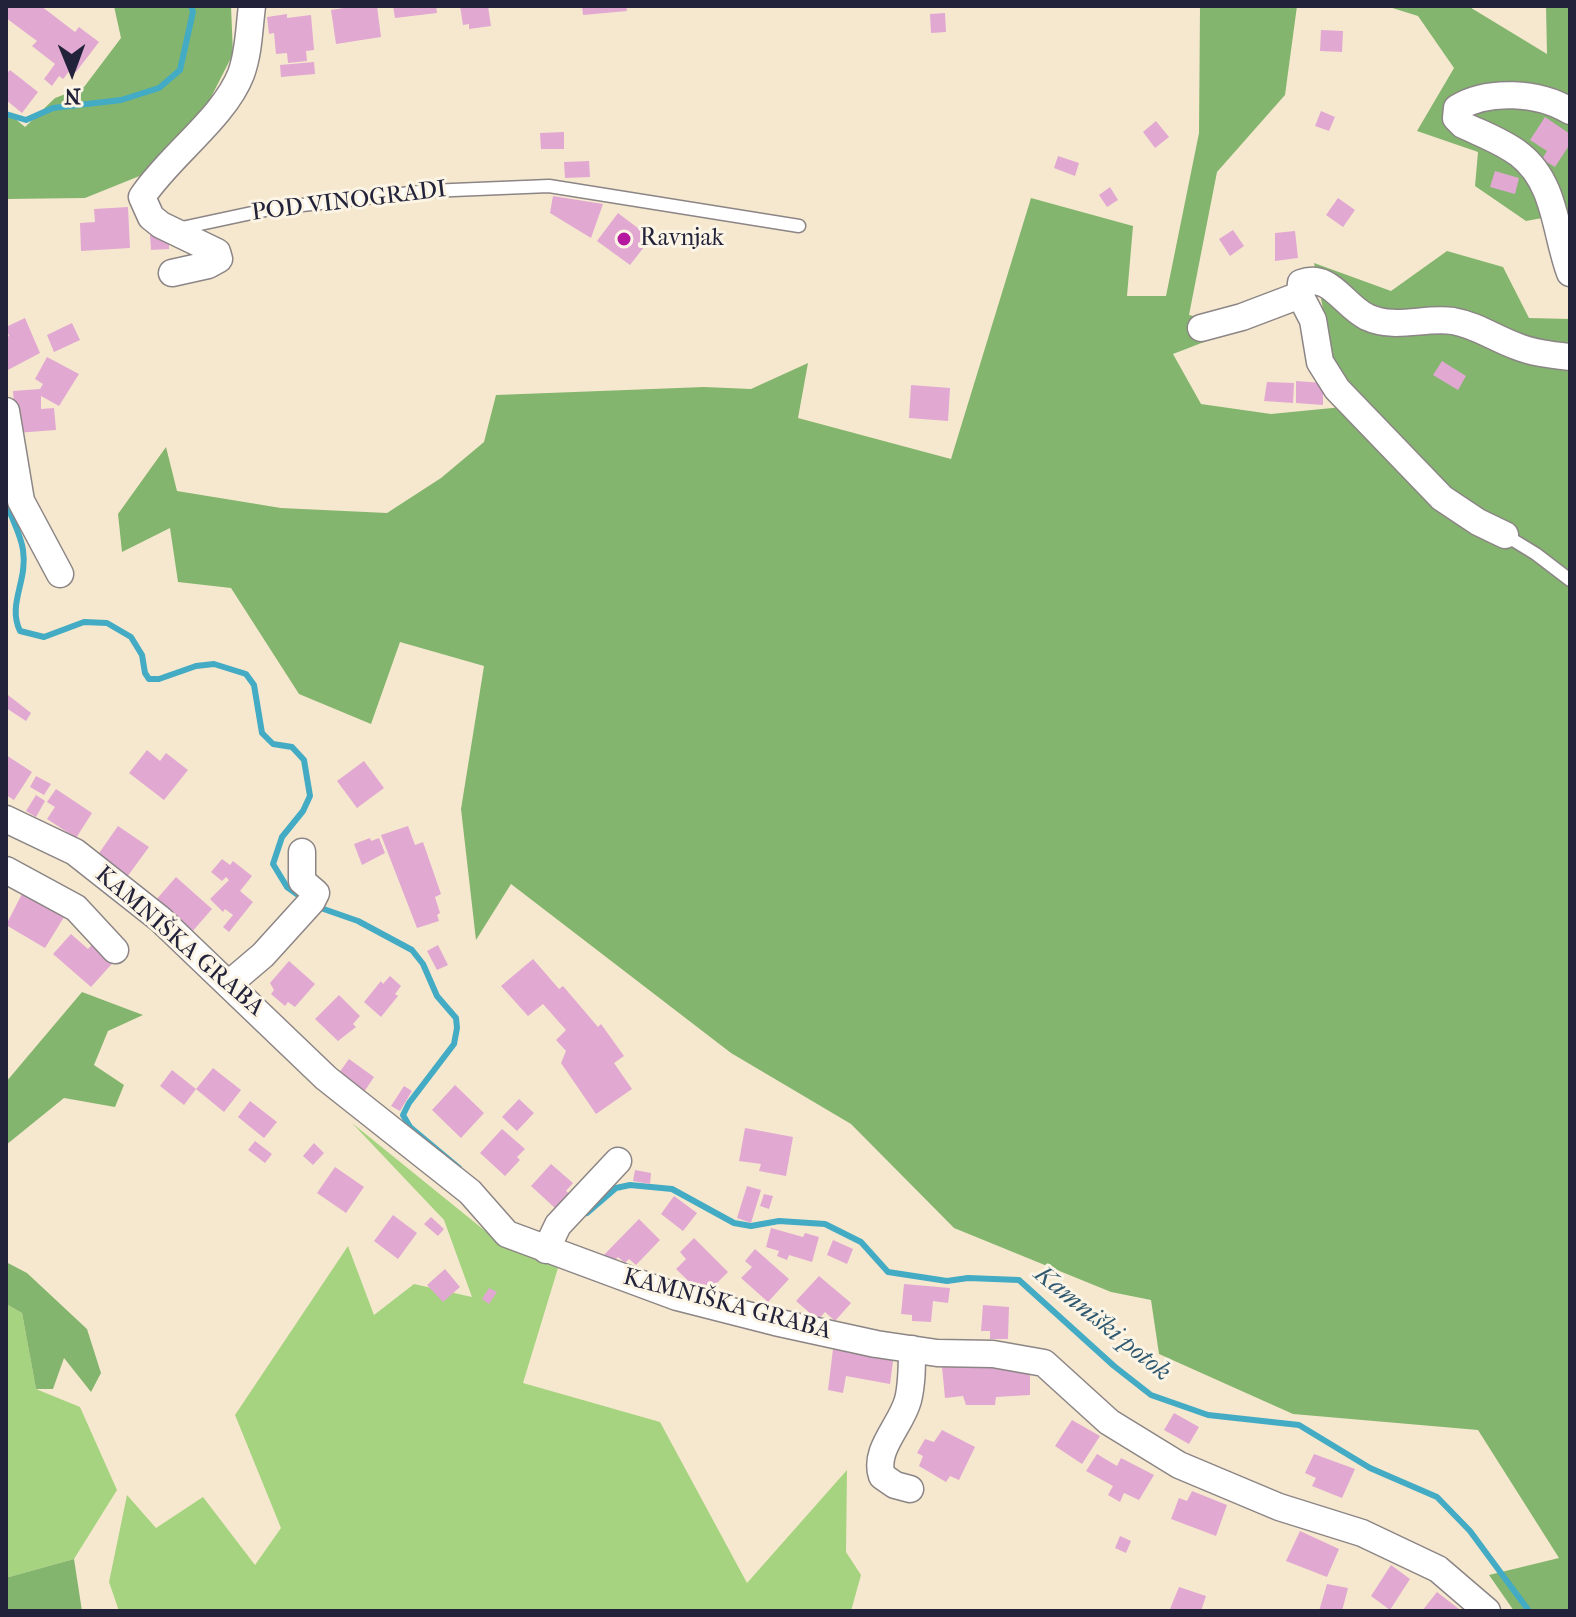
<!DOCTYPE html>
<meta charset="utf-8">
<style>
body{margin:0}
#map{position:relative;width:1576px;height:1617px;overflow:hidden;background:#f6e8cf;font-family:"IM FELL French Canon",serif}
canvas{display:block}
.frame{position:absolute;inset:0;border:8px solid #22223b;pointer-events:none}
.north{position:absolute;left:32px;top:32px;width:80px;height:80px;-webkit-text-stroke:6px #fcf5e5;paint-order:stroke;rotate:179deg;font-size:22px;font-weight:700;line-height:32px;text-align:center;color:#22223b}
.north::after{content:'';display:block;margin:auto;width:28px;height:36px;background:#22223b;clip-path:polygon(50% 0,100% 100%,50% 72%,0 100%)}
</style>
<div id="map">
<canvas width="1576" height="1617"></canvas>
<div class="frame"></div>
<div class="north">N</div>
</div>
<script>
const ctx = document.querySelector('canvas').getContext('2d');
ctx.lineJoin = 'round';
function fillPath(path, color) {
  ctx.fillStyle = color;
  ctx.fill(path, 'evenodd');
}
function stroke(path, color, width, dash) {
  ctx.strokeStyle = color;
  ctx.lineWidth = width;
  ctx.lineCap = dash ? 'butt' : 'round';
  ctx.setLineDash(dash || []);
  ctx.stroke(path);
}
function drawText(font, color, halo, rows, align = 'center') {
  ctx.font = font + ' "IM FELL French Canon",serif';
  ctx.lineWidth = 6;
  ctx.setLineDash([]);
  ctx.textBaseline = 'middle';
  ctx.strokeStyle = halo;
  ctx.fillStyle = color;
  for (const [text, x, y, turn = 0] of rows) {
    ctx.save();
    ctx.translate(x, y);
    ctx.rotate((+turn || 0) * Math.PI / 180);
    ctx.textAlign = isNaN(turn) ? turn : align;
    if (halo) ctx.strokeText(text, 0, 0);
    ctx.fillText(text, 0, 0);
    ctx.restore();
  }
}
const green = new Path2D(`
 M352 1123 489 1234 558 1268 523 1383 660 1422 747 1583 847 1470 846 1552 861 1575 851 1611H119L109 1582 127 1495 156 1528 203 1497 255 1565 281 1528 235 1415 348 1246 374 1315 414 1284 472 1297 444 1220Z
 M6 1304 22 1313 36 1389 80 1407 117 1490 74 1559 9 1577 6 1575Z`);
const forest = new Path2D(`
 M114 6H231L233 54 202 115 147 173 85 198 6 199V111L25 127 55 98 84 87 121 38Z
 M1200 6H1297L1285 95 1217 172 1189 315 1243 327 1173 354 1201 404 1271 414 1363 405 1333 360 1314 263 1391 291 1447 251 1503 267 1529 318 1570 319V1611H1514L1489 1575 1559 1558 1478 1430 1293 1414 1159 1354 1151 1300 1111 1292 954 1228 851 1124 731 1053 511 884 476 940 461 809 484 666 400 642 371 724 299 694 231 588 178 582 170 528 122 552 118 514 166 447 177 491 281 508 387 513 441 478 484 442 496 395 704 387 751 389 808 363 798 418 951 459 1031 198 1133 226 1127 296H1166L1199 133Z
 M1386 6H1468L1547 54 1546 6H1570V213L1526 221 1475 186 1478 152 1417 131 1454 68 1418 16Z
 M82 992 143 1015 108 1031 94 1065 124 1085 115 1107 64 1098 6 1145V1082Z
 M6 1262 27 1273 87 1329 101 1373 91 1392 64 1358 53 1389H36L22 1313 6 1304Z
 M74 1559 82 1611H6V1575L9 1577Z`);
const stream = new Path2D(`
 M6 114 26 120 53 108 121 100 159 88 180 70 193 12 191 6
 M6 502C11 517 21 535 23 550 28 581 7 604 20 631L44 637 84 622 107 623 131 637 142 655 145 673 149 679H159L196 666 214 664 246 674 254 685 262 733 273 744 292 747 304 760 310 796 303 811 282 837 273 864 287 887 305 900
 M315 906 358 921 412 950 423 964 437 996 456 1018 457 1028 454 1044 409 1103 403 1115 410 1127 459 1168
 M587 1213 616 1188 630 1185 672 1189 734 1223 751 1226 779 1221 825 1224 861 1242 888 1272 947 1281 968 1278 1019 1280 1114 1366 1151 1395 1208 1415 1299 1425 1370 1468 1437 1497 1470 1531 1529 1611`);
const building = new Path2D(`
 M6 6H41L75 32 79 27 99 42 76 72 71 69 63 79 59 76 52 86 44 79 55 64 32 46 37 41 6 18Z
 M357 6H377L381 37 336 44 331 10Z
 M393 6H436L437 13 395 18Z
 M460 6H488L491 26 469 29V24L463 25Z
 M582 6H626L627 11 583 15Z
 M945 13 946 32 931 33 930 14Z
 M287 14V18L311 15 314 50 306 51 307 61 288 63 287 53 276 54 274 33 269 34 267 17Z
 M1321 30 1343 31 1342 52 1320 51Z
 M314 62 315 74 281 77 280 65Z
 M10 70 38 92 22 113 6 100V74Z
 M1321 111 1335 117 1329 131 1315 126Z
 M1545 117 1570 134V144L1555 167 1542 159 1547 151 1530 140Z
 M1156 121 1169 137 1155 148 1143 132Z
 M564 132V149H541L540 133Z
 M1058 156 1079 163 1075 176 1054 168Z
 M589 161 590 177 565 178 564 162Z
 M1495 171 1519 178 1515 194 1490 187Z
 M1110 187 1118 200 1107 207 1099 195Z
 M553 196 603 204 591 238 550 213Z
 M1338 198 1355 210 1343 227 1326 215Z
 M128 207 130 248 81 251 80 223 95 222 94 209Z
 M618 213 651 238 630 265 597 241Z
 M1233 230 1244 246 1230 256 1219 239Z
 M1295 231 1298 258 1275 261V233Z
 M169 234V249L151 250 150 235Z
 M25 318 40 353 6 371V338L9 336 6 327Z
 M72 323 80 340 54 352 47 335Z
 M47 357 79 374 59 406 41 396V409L54 408 56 430 16 433 13 391 40 389 43 384 35 379Z
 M1442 361 1466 376 1458 390 1433 375Z
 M1296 381 1323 383V405L1296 403Z
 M1267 382 1294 383 1293 403 1264 401Z
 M911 385 950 388 948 421 909 418Z
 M8 695 31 713 26 721 6 708Z
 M147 750 160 761 166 753 188 770 164 800 129 773Z
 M6 755 32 772 14 800 6 795Z
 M364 761 384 788 357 808 337 781Z
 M36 776 51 784 44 795 30 787Z
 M56 789 92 813 76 838 47 819 55 807 47 802Z
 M36 795 45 801 36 817 26 811Z
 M118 826 149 847 127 877 97 856Z
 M408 826 415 845 423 842 441 894 435 897 440 913 437 915 439 921 417 928 381 835Z
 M370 838 371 841 379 838 385 853 362 865 354 844Z
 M222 859 230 865 233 861 252 876 240 891 253 902 229 932 223 927 233 915 225 909 223 912 210 899 229 880 226 877 222 881 211 872Z
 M176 877 212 909 191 933 155 901Z
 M23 892 69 909 45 948 6 925Z
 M71 934 88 949 98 938 119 956 91 987 53 954Z
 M438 945 448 965 437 970 427 951Z
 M533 959 559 989 563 986 598 1027 601 1024 624 1056 614 1063 632 1089 596 1114 561 1063 566 1051 556 1040 566 1030 543 1004 528 1016 501 986Z
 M289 961 315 984 295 1007 288 1002 285 1006 271 994 274 990 270 983Z
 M390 976 401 986 395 994 398 996 381 1017 364 1002 381 981 383 984Z
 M339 995 360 1016 353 1024 356 1027 338 1041 315 1019Z
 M349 1059 374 1077 362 1095 336 1077Z
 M213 1068 241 1090 224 1112 196 1089Z
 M172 1070 196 1089 184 1105 160 1086Z
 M455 1085 484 1113 461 1138 432 1110Z
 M404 1086 412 1091 400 1111 391 1106Z
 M519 1099 534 1113 517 1131 502 1117Z
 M250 1101 277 1122 264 1138 238 1117Z
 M745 1128 793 1137 786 1176 759 1171 761 1164 739 1161Z
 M502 1129 525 1149 517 1157 520 1160 505 1176 480 1153Z
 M255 1141 272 1154 265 1163 248 1150Z
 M314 1143 324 1153 313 1165 303 1156Z
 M551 1164 573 1183 566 1191 570 1194 556 1209 531 1186Z
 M335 1167 364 1187 346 1213 317 1193Z
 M635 1170 651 1173 650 1184 633 1181Z
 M747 1186 761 1190 751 1223 737 1218Z
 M764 1194 773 1196 769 1209 760 1206Z
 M674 1196 697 1213 683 1231 661 1214Z
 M393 1215 417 1233 398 1259 374 1241Z
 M431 1217 444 1229 438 1236 424 1224Z
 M639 1219 660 1240 636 1265 629 1259 625 1263 618 1257 611 1264 599 1260Z
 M771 1228 803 1237 805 1233 819 1237 812 1262 789 1255 787 1260 777 1256 779 1251 766 1247Z
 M694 1238 728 1272 704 1296 676 1269 686 1259 680 1252Z
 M833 1240 853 1249 847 1264 827 1255Z
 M755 1249 789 1279 768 1302 741 1278 752 1267 745 1261Z
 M445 1269 460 1287 443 1302 427 1285Z
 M819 1276 851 1303 835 1321 825 1312 818 1320 796 1301Z
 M904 1284 950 1288 948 1303 933 1301 931 1322 912 1321V1315L901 1314Z
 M489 1288 497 1292 489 1304 482 1299Z
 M983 1305 1009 1307 1008 1339H990V1331H981Z
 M834 1341 894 1354 890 1384 846 1376 843 1393 828 1390Z
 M1030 1366V1395L996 1397 995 1405H966L963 1396 945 1398 942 1367Z
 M1174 1413 1199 1427 1189 1444 1164 1430Z
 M1072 1420 1100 1436 1082 1464 1055 1446Z
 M942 1430 975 1447 959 1480 950 1476 946 1482 919 1466 923 1456 917 1453 925 1439 934 1442Z
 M1097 1454 1117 1466 1121 1458 1154 1475 1139 1500 1124 1493 1120 1502 1108 1495 1113 1486 1086 1471Z
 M1314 1454 1355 1469 1342 1498 1312 1486 1316 1478 1305 1473Z
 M1192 1491 1227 1505 1216 1536 1171 1519 1179 1498 1187 1501Z
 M1300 1531 1339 1549 1327 1577 1286 1561Z
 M1120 1536 1131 1541 1126 1553 1115 1548Z
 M1391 1565 1410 1579 1390 1610 1371 1596Z
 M1327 1584 1348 1588 1342 1611H1319Z
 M1179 1587 1206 1596 1201 1611H1175L1170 1609Z
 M1437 1592 1459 1609 1457 1611H1422Z`);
const service = new Path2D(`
 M177 229 275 208 429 191 549 186 799 226
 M1505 535 1536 554 1570 580`);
const minor = new Path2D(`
 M1570 111C1539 92 1488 89 1457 108L1456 118 1463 125C1482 134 1502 141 1519 154 1556 182 1555 233 1570 273
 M172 273 208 265 219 259 217 252 161 225 151 217 142 197C169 156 224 118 241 74 249 52 249 29 252 6
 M1201 328 1242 317 1300 295
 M6 411 21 501 60 574
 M1505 535 1478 522 1442 498 1337 389 1320 362 1313 320 1300 295 1301 283C1330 272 1343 305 1367 317 1395 330 1424 317 1453 321 1476 325 1494 338 1516 346 1533 353 1552 355 1570 357
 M6 819 75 852 160 919 326 1078 470 1192 507 1234 677 1297 775 1322 876 1344 937 1353 993 1354 1044 1363 1109 1422 1179 1465 1279 1507 1362 1533 1438 1569 1487 1611
 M6 870 76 908 115 950
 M230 983 263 955 312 901 316 893 302 881V852
 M546 1250 558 1225 618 1161
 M910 1489 895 1485 882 1476C873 1450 901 1426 908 1400 912 1384 912 1366 912 1349`);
const markers = [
 [624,239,8,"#b5179e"]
];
const streetNames = [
 ["POD VINOGRADI",349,202,-7],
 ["KAMNIŠKA GRABA",179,942,41],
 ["KAMNIŠKA GRABA",727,1305,15]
];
const poiNames = [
 ["Ravnjak",640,239]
];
const waterNames = [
 ["Kamniški potok",1102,1324,39]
];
fillPath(green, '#a6d380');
fillPath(forest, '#84b56e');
stroke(stream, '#43abc3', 6);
fillPath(building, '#e1a8d2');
stroke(service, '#8c8585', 15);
stroke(minor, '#8c8585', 29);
stroke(service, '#fff', 12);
stroke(minor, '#fff', 26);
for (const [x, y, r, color] of markers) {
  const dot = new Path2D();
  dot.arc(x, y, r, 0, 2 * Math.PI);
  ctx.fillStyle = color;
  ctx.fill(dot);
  stroke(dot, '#fcf5e5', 3);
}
drawText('24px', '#22223b', '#fcf5e5', streetNames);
drawText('24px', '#22223b', '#fcf5e5', poiNames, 'left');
drawText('italic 26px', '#2f5971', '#fcf5e5', waterNames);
</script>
